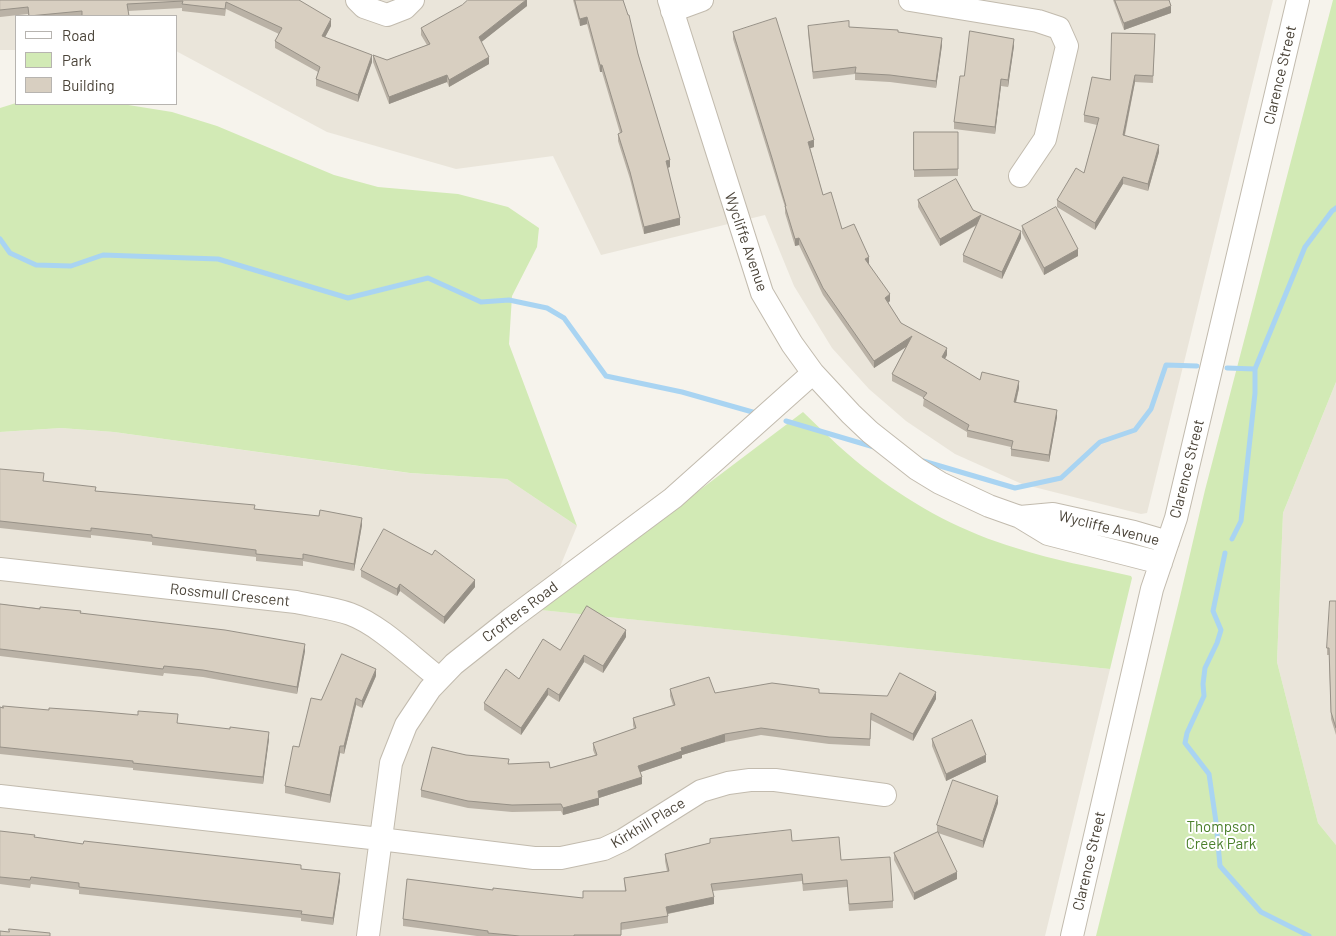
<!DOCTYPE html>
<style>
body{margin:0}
#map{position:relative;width:1336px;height:936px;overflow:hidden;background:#f6f3ec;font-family:Barlow,sans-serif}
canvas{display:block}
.legend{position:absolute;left:15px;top:15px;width:162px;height:90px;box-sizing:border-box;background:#fff;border:1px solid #b7b4b0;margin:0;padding:6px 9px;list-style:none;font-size:15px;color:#4b4439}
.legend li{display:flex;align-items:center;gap:10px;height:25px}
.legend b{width:25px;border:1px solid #b7b4b0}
</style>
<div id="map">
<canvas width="1336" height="936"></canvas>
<ul class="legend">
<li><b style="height:6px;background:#fff"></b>Road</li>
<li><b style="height:14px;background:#d2eab5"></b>Park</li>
<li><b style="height:14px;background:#d8cfc1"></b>Building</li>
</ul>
</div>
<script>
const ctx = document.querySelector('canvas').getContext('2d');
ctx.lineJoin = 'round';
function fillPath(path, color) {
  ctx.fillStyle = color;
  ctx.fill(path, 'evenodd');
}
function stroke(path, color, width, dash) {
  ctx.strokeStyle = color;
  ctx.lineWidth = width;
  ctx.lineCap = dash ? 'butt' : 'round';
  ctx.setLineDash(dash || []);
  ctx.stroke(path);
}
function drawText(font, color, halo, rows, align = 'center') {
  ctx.font = font + ' Barlow,sans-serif';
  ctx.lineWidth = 4;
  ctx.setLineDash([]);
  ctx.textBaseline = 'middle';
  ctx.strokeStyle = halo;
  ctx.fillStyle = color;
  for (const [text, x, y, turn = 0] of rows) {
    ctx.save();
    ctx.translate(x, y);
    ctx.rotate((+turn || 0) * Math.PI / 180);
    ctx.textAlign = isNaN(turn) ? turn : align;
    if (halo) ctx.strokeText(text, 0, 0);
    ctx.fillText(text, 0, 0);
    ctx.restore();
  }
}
const residential = new Path2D(`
 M0 0H1273L1147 513 1141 514 1022 484 955 454 906 421 869 389 832 348 794 286 765 215 601 255 553 156 456 169 327 132 176 51V16H16V50H0Z
 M1336 382V845L1318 823 1277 662 1283 513Z
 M61 428 114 432 409 473 507 479 577 526 542 610 1110 669 1045 936H0V432Z`);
const green = new Path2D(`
 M1333 0H1336V382L1283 513 1277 662 1318 823 1336 845V936H1096L1179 601 1205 490Z
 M16 103 122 104 172 112 217 126 334 175 378 187 458 194 508 207 539 228 537 247 512 296 509 344 577 526 507 479 410 473 114 432 61 428 0 432V108Z
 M803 412C826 434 848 456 874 475 916 507 965 533 1016 548 1053 560 1092 567 1131 576L1132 578 1110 669 541 610Z`);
const stream = new Path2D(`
 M0 239 10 253 36 265 71 266 103 255 218 259 348 298 428 278 481 302 509 300 547 308 564 318 606 376 682 392 756 413
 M1227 368 1255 369
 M786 421 874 447
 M923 461 1015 488 1061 478 1100 442 1135 430 1151 409 1166 365 1197 366
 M1232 539 1241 521 1255 393V369L1305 247 1332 211 1336 208
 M1225 553 1213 611 1221 630 1217 643 1205 668 1203 684 1204 696 1187 733 1185 743 1209 774 1216 822 1220 866 1261 912 1309 936`);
const minor = new Path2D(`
 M357 0 364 7 387 15 405 8 413 0
 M669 0 762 293 792 344 813 373 851 414 870 432 917 469 940 483 989 506 1020 517 1048 534 1161 563
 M910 0 1038 21 1059 28 1067 46 1045 139 1020 176
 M672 11 702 0
 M1020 517 1053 514 1134 532 1168 542
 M0 569 296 602C314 606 333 608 350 614 380 625 413 658 439 678
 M0 796 380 839 534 858H561L604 849 623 840 701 791 728 783 750 780H775L885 795
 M368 936 391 763 406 725 430 689 454 664 512 618 673 498 813 373
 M1072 936 1152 589 1176 518 1298 0`);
const wall = new Path2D(`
 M0 0H299L331 26 325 37 372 62 358 102 316 86V79L318 72 275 48V41L279 34 226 9 225 16 182 11V8L128 11 129 16H28V14L0 17Z
 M527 0V6L481 42 489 64 449 87 447 82 389 104 373 62V55L387 60 427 45 421 35V28Z
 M573 0H623L670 167 668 168 680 225 644 234 630 179 618 141V134L620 133 602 72H600L587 24 580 26Z
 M1113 0H1169L1171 13 1124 30Z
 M808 26 849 27 898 32 942 45 936 88 890 82 855 80V74L813 79 808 33Z
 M733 32 814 147 810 148 823 195 842 229 869 264 890 301 888 303 901 323 947 355 945 359 980 380 1019 388 1016 403 1057 417 1049 462 1011 456V447L967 437V432L923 406 924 398 892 381V374L906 347 874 368 823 295 799 245 795 246 785 213V207L733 39Z
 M1155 34 1153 83 1135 82 1125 135 1159 152 1148 191 1123 184 1095 230 1057 207V200L1084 173 1097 125 1084 122V115L1110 80Z
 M1014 46 1008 87 1001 86 995 134 954 129V122L964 76Z
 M914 132H958V176L914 177Z
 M918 200 973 210 1021 238 1002 279 963 262V255L977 225 940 246 918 207Z
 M1022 226 1078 256 1044 275 1022 233Z
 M0 469 43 481 96 491 255 509 362 525 354 571 303 561V566L256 561V557L152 545V542L91 535V538L0 528Z
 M361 570 475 587 444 624 400 591 397 596 361 577Z
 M1336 601V735L1331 719 1329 655H1327V648Z
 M0 604 81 613 305 651 297 694 203 677 164 673 163 676 0 656Z
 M626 637 603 673 584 662 559 702 548 695 521 735 484 710V703L519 679Z
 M376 676 362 708 356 705 344 754 340 753 330 803 285 793V786L299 747Z
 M670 689 715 693H819L936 699 913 741 871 720 870 746 829 744 761 735 725 742 682 755V758L640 772 642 784 599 798V805L563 815 561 811 512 812 468 808 421 797V790L509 764 550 768 595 755 593 750V743L634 729 633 725V718L673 705 670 696Z
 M0 707 178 723 269 739 263 784 133 770V768L0 754Z
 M932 739 986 762 946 781 932 746Z
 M998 803 983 848 938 833 957 879 914 900 894 860V853L937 832V825Z
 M0 831 35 837 83 844 301 869 340 880 333 925 301 921V918L79 894V890L31 884 30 888 0 884Z
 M710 839 792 841 841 860 893 901V908L849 911 847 887 803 891 802 881 713 891 714 904 668 914V923L621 930V936H477L403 926V919L493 890 583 898 625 891 624 878 667 871 665 861V854L710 843Z`);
const shadedWall = new Path2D(`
 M526 0H527V6L479 44V37Z
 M1171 6V13L1124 30V23Z
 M587 17V24L580 26V19Z
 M331 19V26L322 43V36Z
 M942 38V45L936 88V81Z
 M1014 39V46L1008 87V80Z
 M372 55V62L358 102V95Z
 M489 57V64L449 87V80Z
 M600 65H602V72H600Z
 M447 75V82L389 104V97Z
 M1135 75V82L1123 142V135Z
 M1001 79V86L995 134V127Z
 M814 140V147L808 149V142Z
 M1159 145V152L1148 191V184Z
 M670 160V167L666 168V161Z
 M1123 177V184L1095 230V223Z
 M981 215V222L940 246V239Z
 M680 218V225L644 234V227Z
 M1021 231V238L1002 279V272Z
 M799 238V245L795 246V239Z
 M1078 249V256L1044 275V268Z
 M869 257V264L865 266V259Z
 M890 294V301L885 305V298Z
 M912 336V343L874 368V361Z
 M947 348V355L942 364V357Z
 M1019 381V388L1014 409V402Z
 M1057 410V417L1049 462V455Z
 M362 518V525L354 571V564Z
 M475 580V587L444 624V617Z
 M400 584V591L397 596V589Z
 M626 630V637L603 673V666Z
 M305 644V651L297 694V687Z
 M584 655V662L559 702V695Z
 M376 669V676L362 708V701Z
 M548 688V695L521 735V728Z
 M936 692V699L913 741V734Z
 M356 698V705L344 754V746Z
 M269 732V739L263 784V777Z
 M725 734V742L682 755V758L638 773V766L681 748Z
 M340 746V753L330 803V795Z
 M986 755V762L946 781V774Z
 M642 777V784L599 798V805L563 815V808L598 791Z
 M998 796V803L983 848V841Z
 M957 872V879L914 900V893Z
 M340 873V880L333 925V918Z
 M714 897V904L666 914V907Z`);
const building = new Path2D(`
 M0 0H299L331 19 322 36 372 55 358 95 316 79 320 67 275 41 282 28 226 2 225 9 182 4 183 1 127 4 129 16H82V11L29 16 28 7 0 10Z
 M468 0H526L479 37 489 57 449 80 447 75 389 97 373 55 387 60 430 44 421 28 462 5Z
 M575 0H623L628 15H629L638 54 670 160 666 161 680 218 644 227 630 172 618 134 622 132 602 65H600L587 17 580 19Z
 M1115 0H1169L1171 6 1124 23Z
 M776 18 814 140 808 142 823 195 831 192 842 229 854 224 869 257 865 259 890 294 885 298 901 323 947 348 942 357 980 380 982 372 1019 381 1014 402 1057 410 1049 455 1011 449 1013 441 967 430 969 425 923 398 927 393 892 374 912 336 874 361 823 288 799 238 795 239 785 206H786L772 158 733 32Z
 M849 21V27L898 30V32L942 38 936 81 890 75 855 73 856 67 813 72 808 26Z
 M970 31 1014 39 1008 80 1001 79 995 127 954 122 960 76H964Z
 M1112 33 1155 34 1153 76 1135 75 1123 135 1159 145 1148 184 1123 177 1095 223 1057 200 1076 168 1084 173 1099 118 1084 115 1092 77 1110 80Z
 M914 132H958V169L914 170Z
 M956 179 973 210 1021 231 1002 272 963 255 981 215 940 239 918 200Z
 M1056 207 1078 249 1044 268 1022 226Z
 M0 469 44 473 43 481 96 487 95 491 255 505 254 509 319 516 320 510 362 518 354 564 303 554V559L256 554V550L152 537V535L91 528V531L0 521Z
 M384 529 432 555 435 550 475 580 444 617 400 584 397 589 361 570Z
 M1330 601H1336V728L1331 712 1329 648H1327Z
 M0 604 40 609V607L81 611 80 613 225 630 305 644 297 687 203 670 164 666 163 669 0 649Z
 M587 606 626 630 603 666 584 655 559 695 548 688 521 728 484 703 506 669 519 679 543 639 560 650Z
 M342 654 376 669 362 701 356 698 344 746H340L330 795 285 786 293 746 299 747 311 698 321 700Z
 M900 673 936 692 913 734 871 713 870 739 829 737 761 728 725 734 681 748 682 751 638 766 642 777 598 791 599 798 563 808 561 804 512 805 468 801 421 790 432 747 466 755 509 759 508 764 549 762 550 768 597 755 593 743 636 728 633 718 675 705 670 689 709 677 715 693 772 683 819 689V693L887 696Z
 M3 706 49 710V708L93 711 138 715V711L178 714 177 723 230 729V727L269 732 263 777 133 763V761L0 747V707L3 708Z
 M972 720 986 755 946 774 932 739Z
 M953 780 998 796 983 841 937 825Z
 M791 830 792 841 839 837 841 860 890 857 893 901 849 904 847 880 803 884 802 874 711 884 714 897 666 907 668 916 621 923V935H574V936H520L488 933V931L403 919 407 879 493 890V888L583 898V891H626L624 878 669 871 665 854 710 843V839Z
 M0 831 35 835 34 837 83 844 84 841 301 865V869L340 873 333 918 301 914 302 911 79 887V883L31 877 30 880 0 877Z
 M938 832 957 872 914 893 894 853Z
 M9 929 50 933V936H0V931L9 932Z`);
const streetNames = [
 ["Clarence Street",1280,75,-77],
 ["Wycliffe Avenue",746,242,71],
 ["Clarence Street",1187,469,-76],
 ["Wycliffe Avenue",1109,528,14],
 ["Rossmull Crescent",230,595,6],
 ["Crofters Road",520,612,-37],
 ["Kirkhill Place",648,823,-31],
 ["Clarence Street",1089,861,-77]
];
const parkNames = [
 ["Thompson",1221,827],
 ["Creek Park",1221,844]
];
fillPath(residential, '#eae5da');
fillPath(green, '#d2eab5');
stroke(stream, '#a9d4f2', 5);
stroke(minor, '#c2bbae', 24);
stroke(minor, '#fff', 22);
fillPath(wall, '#bab2a6');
fillPath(shadedWall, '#979187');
fillPath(building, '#d8cfc1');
stroke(building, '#979187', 1);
drawText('15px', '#4b4439', '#fff', streetNames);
drawText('15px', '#4a7f2a', '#fff', parkNames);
</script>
